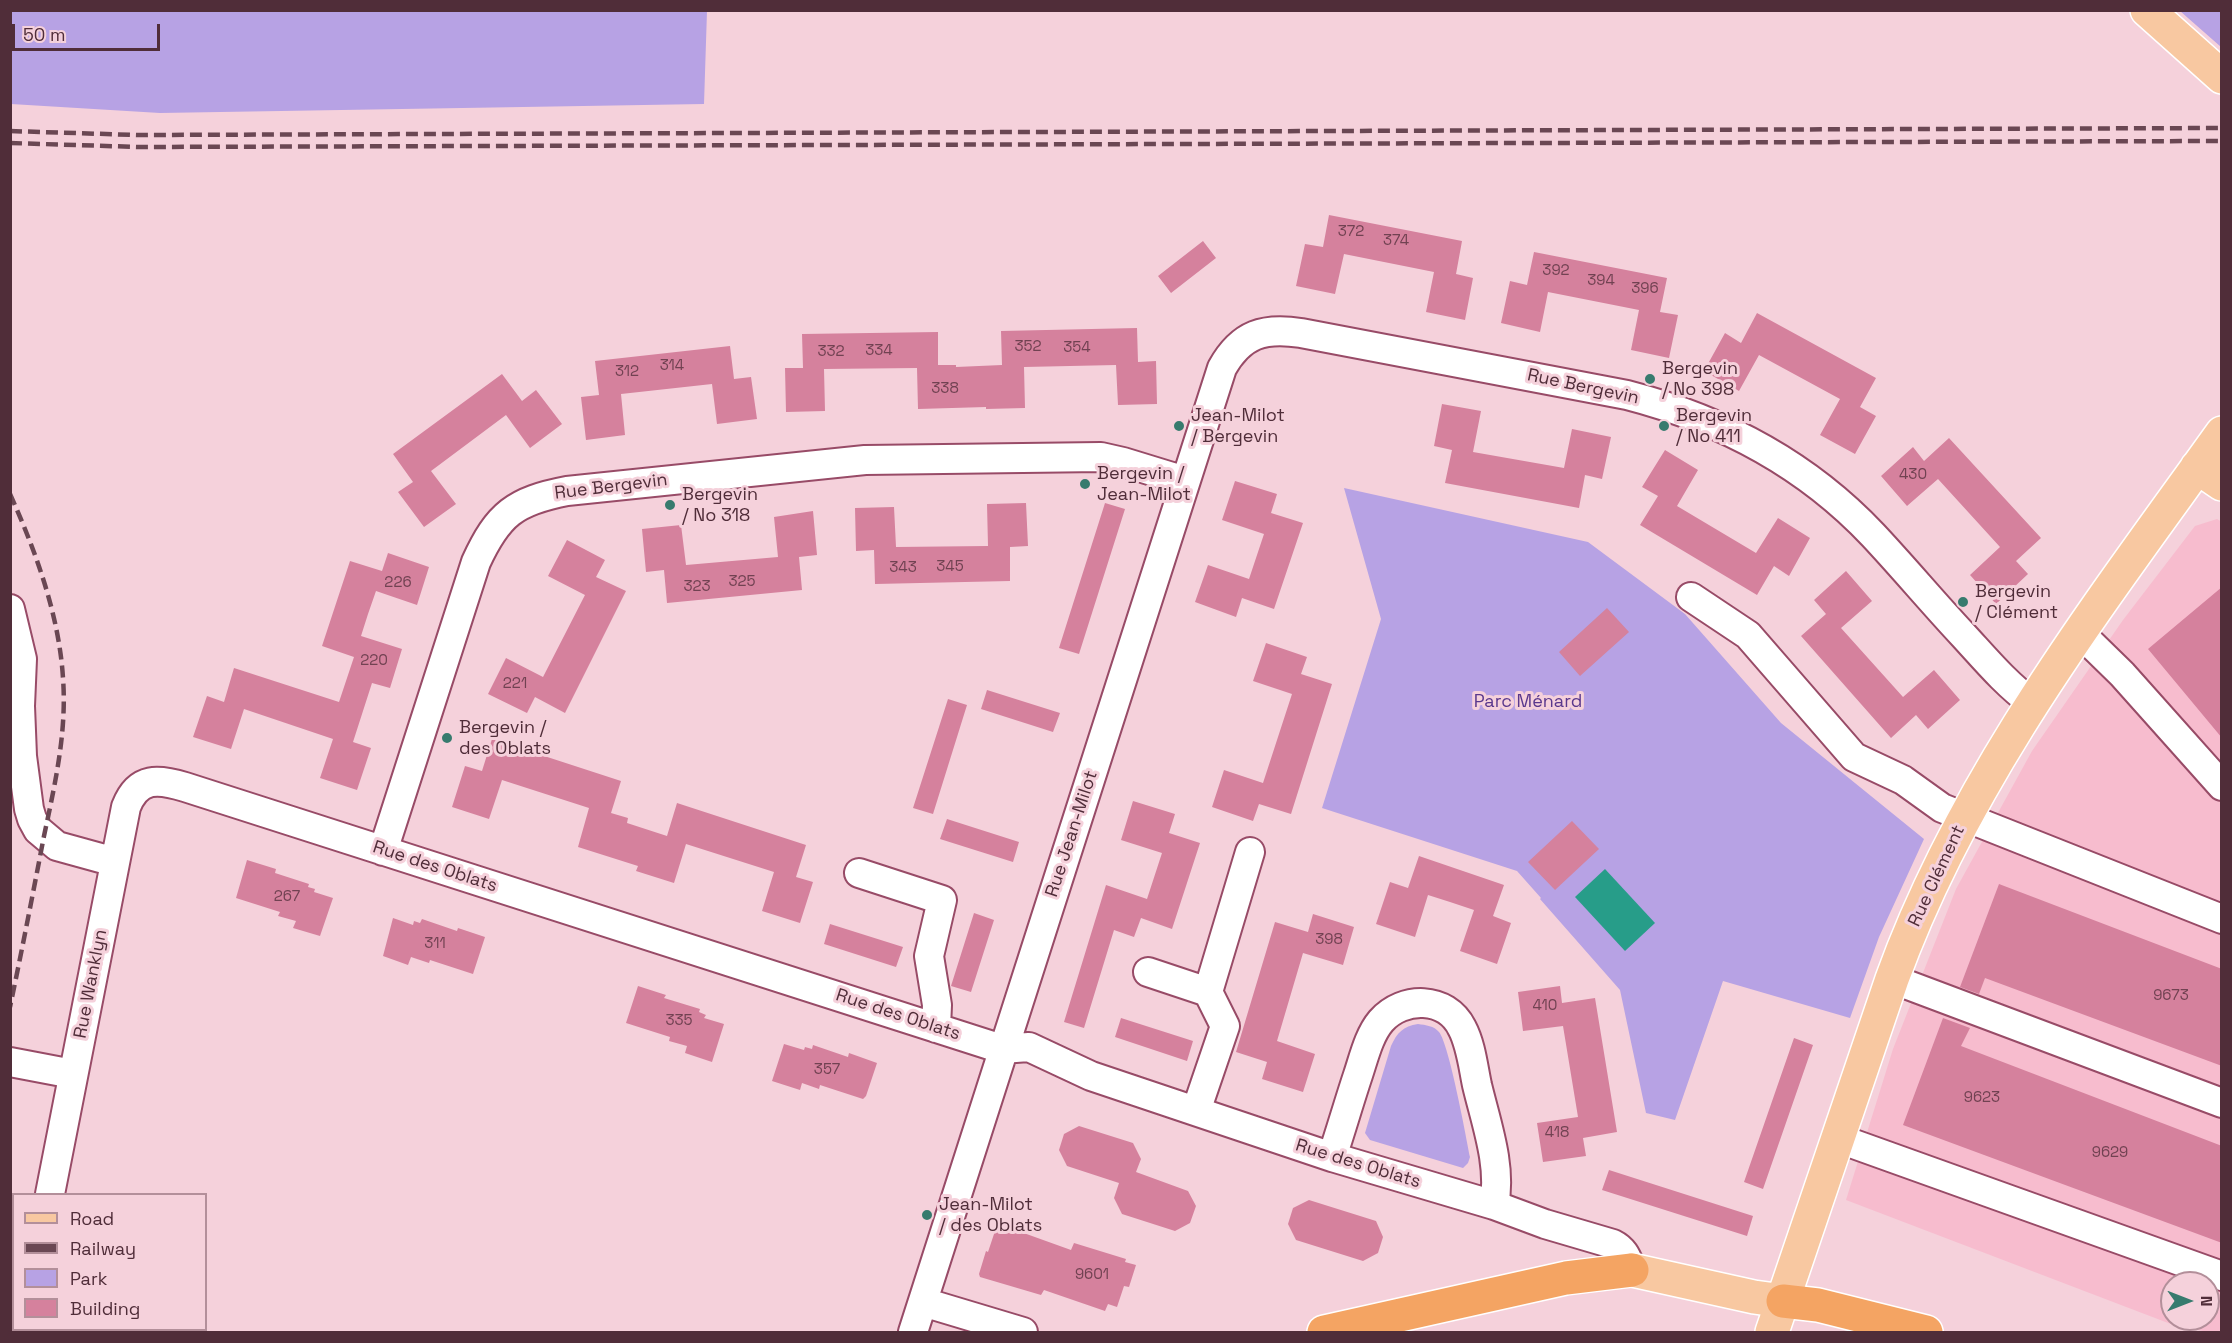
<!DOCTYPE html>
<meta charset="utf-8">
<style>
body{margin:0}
#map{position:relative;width:2232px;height:1343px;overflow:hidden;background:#f5d1db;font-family:"Space Grotesk",sans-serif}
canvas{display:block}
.frame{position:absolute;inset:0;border:12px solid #502d39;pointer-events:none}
.legend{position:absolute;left:12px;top:1193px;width:195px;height:138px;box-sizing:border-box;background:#f5d1db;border:2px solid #b38f9a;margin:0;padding:8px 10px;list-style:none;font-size:18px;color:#502d39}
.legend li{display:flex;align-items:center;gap:12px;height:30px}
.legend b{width:30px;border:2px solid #b38f9a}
.north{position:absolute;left:2160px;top:1271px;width:60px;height:60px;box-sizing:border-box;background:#f5d1db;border:2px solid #b38f9a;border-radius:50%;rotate:90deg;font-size:16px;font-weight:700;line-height:24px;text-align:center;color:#502d39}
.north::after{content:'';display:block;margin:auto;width:21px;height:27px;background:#377b6e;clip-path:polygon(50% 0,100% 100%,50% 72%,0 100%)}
.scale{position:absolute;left:12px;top:24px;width:148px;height:27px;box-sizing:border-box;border:3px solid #502d39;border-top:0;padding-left:8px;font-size:18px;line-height:21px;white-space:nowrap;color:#502d39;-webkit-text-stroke:4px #f5d1db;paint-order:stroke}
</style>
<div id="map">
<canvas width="2232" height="1343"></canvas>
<div class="frame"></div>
<ul class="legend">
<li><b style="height:8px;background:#f8c8a1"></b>Road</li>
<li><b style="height:8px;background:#6a4753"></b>Railway</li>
<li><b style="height:16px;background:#b7a2e4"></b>Park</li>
<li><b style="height:16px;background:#d5819d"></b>Building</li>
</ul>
<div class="north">N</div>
<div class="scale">50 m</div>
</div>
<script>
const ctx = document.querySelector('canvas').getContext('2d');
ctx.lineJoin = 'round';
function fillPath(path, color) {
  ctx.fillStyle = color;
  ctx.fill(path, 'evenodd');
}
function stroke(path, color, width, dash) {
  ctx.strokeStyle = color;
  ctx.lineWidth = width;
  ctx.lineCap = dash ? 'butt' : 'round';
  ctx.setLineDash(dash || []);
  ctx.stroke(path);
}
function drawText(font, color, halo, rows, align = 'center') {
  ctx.font = font + ' "Space Grotesk",sans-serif';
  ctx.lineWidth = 6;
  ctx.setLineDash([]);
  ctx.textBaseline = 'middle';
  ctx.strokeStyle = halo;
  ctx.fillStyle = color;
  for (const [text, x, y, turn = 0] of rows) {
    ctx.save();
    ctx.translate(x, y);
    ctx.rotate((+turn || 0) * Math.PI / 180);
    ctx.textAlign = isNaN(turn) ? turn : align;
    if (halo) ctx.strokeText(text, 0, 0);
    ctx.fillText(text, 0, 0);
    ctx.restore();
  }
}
const built = new Path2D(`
 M2217 519 2222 522 2221 1332H2209L2176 1326 1846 1200 1893 1049 1956 889 2032 751 2123 620 2195 526ZM2172 1283H2208V1319H2172Z`);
const green = new Path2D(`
 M10 11H707L704 104 160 113 11 104Z
 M2180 11H2221V47Z
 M1344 488 1588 542 1685 614 1781 723 1924 839 1879 937 1850 1018 1723 981 1675 1120 1646 1113 1620 990 1540 899 1541 898 1517 871 1322 808 1381 619Z
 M1418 1024C1426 1025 1434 1026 1439 1032 1449 1044 1466 1136 1470 1157L1468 1163 1463 1168 1370 1140 1365 1133 1391 1046C1397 1033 1403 1026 1418 1024Z`);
const water = new Path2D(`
 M1605 869 1655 923 1625 951 1575 897Z`);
const building = new Path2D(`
 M1329 215 1462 241 1456 274 1473 278 1465 320 1426 312 1434 272 1344 254 1335 294 1296 286 1305 244 1323 247Z
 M1203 241 1216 258 1171 293 1158 276Z
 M1534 252 1667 278 1660 312 1678 315 1669 358 1631 350 1639 310 1548 292 1540 332 1501 323 1510 281 1527 285Z
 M1757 313 1876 378 1860 407 1876 416 1855 454 1820 435 1840 399 1759 355 1739 391 1704 371 1725 333 1741 343Z
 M1137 328 1138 362 1156 361 1157 404 1118 405 1116 365 1024 367 1025 408 986 409V407L918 409 917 368 824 369 825 411 786 412 785 368H803L802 334 938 332V365H956V367L1002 365 1001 331Z
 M730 346 734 379 751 377 757 419 717 424 712 384 621 394 625 435 586 440 581 397 599 395 595 361Z
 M502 374 522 401 536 390 562 424 530 448 506 415 431 471 456 504 424 527 398 492 413 482 393 454Z
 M1442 404 1481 411 1473 452 1564 468 1572 429 1611 437 1602 479 1585 475 1579 508 1445 483 1452 450 1434 446Z
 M1949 438 2041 538 2016 561 2028 574 1996 604 1970 575 2000 547 1938 479 1907 506 1881 476 1913 447 1924 461Z
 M1665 450 1698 470 1677 506 1756 553 1778 518 1810 538 1789 576 1774 566 1757 595 1640 525 1658 496 1642 487Z
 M1235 481 1277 494 1271 513 1303 523 1274 609 1242 598 1236 617 1195 602 1208 565 1249 579 1264 534 1222 520Z
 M1026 503 1028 546 1010 547V581L875 584 874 550 856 551 855 508 894 507 896 547 988 546 987 504Z
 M1105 503 1125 509 1079 654 1059 648Z
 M813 511 817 555 799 557 802 590 667 603 664 570 646 572 642 529 681 525 686 565 778 557 774 517Z
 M567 540 605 560 596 577 626 591 565 713 535 697 527 713 488 694 506 658 543 677 585 595 548 576Z
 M388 553 429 567 417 605 376 591 368 614 361 636 402 649 390 688 372 683 353 742 371 748 357 790 320 778 333 739 244 709 231 749 193 737 207 696 224 702 234 668 339 702 354 657 322 646 350 561 382 571Z
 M1846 571 1872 601 1841 628 1903 697 1934 670 1960 700 1928 729 1916 715 1891 738 1801 636 1826 614 1814 600Z
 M2222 587V738L2148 649Z
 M1607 608 1629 632 1580 676 1559 652Z
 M1266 643 1307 657 1301 674 1332 684 1291 814 1259 804 1253 821 1212 807 1224 770 1263 783 1292 694 1253 681Z
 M987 690 1060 713 1053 732 981 709Z
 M948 699 967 705 933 814 913 808Z
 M492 739 621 781 611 813 628 818 627 823 667 836 677 803 806 845 796 877 813 882 800 923 762 911 774 872 686 844 674 883 636 871 638 866 578 847 589 808 502 780 489 819 452 807 465 766 482 771Z
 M1133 801 1175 814 1169 833 1200 843 1172 929 1141 918 1134 937 1114 930 1084 1028 1064 1022 1106 885 1147 899 1162 853 1121 840Z
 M947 819 1019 842 1013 862 940 839Z
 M1572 821 1599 849 1555 890 1528 862Z
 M1419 856 1504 885 1493 916 1511 923 1497 964 1460 951 1474 910 1450 902 1428 895 1415 937 1376 924 1390 882 1408 888Z
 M247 860 276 869 275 873 309 884 308 887 315 889 314 892 333 898 320 936 293 928 296 921 278 916 280 912 236 898Z
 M1999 884 2222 969V1066L1985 978 1979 994 1960 987Z
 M974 913 994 920 971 992 951 986Z
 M1313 914 1354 927 1343 965 1303 953 1277 1041 1315 1054 1303 1092 1262 1079 1267 1062 1236 1052 1275 922 1308 932Z
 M393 918 413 925 414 921 420 923 422 919 457 931 458 928 485 937 473 974 430 960 429 963 411 957 408 965 383 956Z
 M830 924 903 947 896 967 824 944Z
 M638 986 666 995 664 998 700 1009 699 1012 706 1015 704 1018 724 1024 712 1062 685 1053 687 1046 669 1041 670 1037 626 1023Z
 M1560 986 1562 1003 1595 998 1617 1132 1583 1138 1586 1156 1543 1162 1537 1123 1578 1117 1563 1026 1523 1031 1518 992Z
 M1121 1018 1193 1041 1187 1061 1115 1037Z
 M1943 1018 1970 1028 1961 1046 2222 1146V1243L1903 1125Z
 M1794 1038 1813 1045 1763 1189 1744 1182Z
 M784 1044 804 1050 805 1047 812 1049 813 1045 848 1057 849 1053 877 1063 866 1096 863 1099 820 1085 819 1089 802 1083 800 1090 772 1081Z
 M1079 1126 1133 1143 1141 1159 1136 1172 1188 1191 1196 1206 1190 1223 1175 1231 1122 1214 1114 1198 1119 1183 1067 1166 1059 1150 1064 1134Z
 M1609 1170 1753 1216 1747 1236 1602 1190Z
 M1309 1200 1376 1221 1383 1237 1378 1253 1363 1261 1296 1240 1288 1224 1293 1208Z
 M1007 1227 1071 1250 1074 1243 1126 1259 1125 1262 1136 1265 1129 1287 1124 1286 1117 1307 1108 1304 1105 1311 1044 1290 1041 1295 980 1277 979 1274 986 1251 988 1252 995 1231 1004 1234Z`);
const minor = new Path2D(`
 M1691 597 1748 635 1854 757 1903 780 1942 808 2222 919
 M10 609 22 659 20 706 22 756 29 809 32 819 38 830 57 846 115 862
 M2080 633 2122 674 2222 786
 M383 851 476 562C498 514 515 501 567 491L865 460 1101 457 1123 462 1185 481
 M859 873 942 900 929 956 937 1005 936 1028
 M1148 972 1208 992 1225 1026 1196 1111
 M1892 979 2222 1103
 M1208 992 1250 852
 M10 1062 73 1074
 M1837 1138 2222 1276
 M1332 1157C1341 1130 1349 1102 1358 1075 1364 1057 1369 1035 1381 1021 1403 996 1446 996 1462 1028 1471 1045 1473 1066 1477 1085 1486 1123 1502 1166 1494 1205
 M50 1194 126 807C138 776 159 779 185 787L1002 1049 1029 1047 1091 1076 1332 1157 1494 1205 1545 1224 1613 1244C1625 1250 1627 1259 1632 1270
 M923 1302 1023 1332
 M22 1332 23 1330
 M913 1332 1222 368C1241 334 1264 327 1301 333L1627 395C1720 419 1806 464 1873 535 1904 568 1933 603 1964 636 1986 660 2006 684 2032 703`);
const major = new Path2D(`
 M2147 10 2222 77
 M2197 467 2222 484
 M1632 1270 1754 1297 1783 1301
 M1772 1332 1892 979C1965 777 2098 606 2222 433`);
const highway = new Path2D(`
 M1783 1301 1818 1305 1926 1332
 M1324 1332 1566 1278 1632 1270`);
const rail = new Path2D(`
 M10 131 136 135 2222 128
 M10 143 138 147 2222 141
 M10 494C36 552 59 615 63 678 67 732 55 784 44 836 33 893 22 950 10 1007`);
const markers = [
 [1650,379,6,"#377b6e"],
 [1179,426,6,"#377b6e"],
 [1664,426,6,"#377b6e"],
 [1085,484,6,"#377b6e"],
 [670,505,6,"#377b6e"],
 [1963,602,6,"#377b6e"],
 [447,738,6,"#377b6e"],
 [927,1215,6,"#377b6e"]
];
const numberNames = [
 ["372",1351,232],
 ["374",1396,241],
 ["392",1556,271],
 ["394",1601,281],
 ["396",1645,289],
 ["352",1028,347],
 ["354",1077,348],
 ["334",879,351],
 ["332",831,352],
 ["314",672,366],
 ["312",627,372],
 ["338",945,389],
 ["430",1913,475],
 ["345",950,567],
 ["343",903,568],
 ["325",742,582],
 ["226",398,583],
 ["323",697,587],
 ["220",374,661],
 ["221",515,684],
 ["267",287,897],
 ["398",1329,940],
 ["311",435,944],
 ["9673",2171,996],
 ["410",1545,1006],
 ["335",679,1021],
 ["357",827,1070],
 ["9623",1982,1098],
 ["418",1557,1133],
 ["9629",2110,1153],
 ["9601",1092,1275]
];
const poiNames = [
 ["Bergevin",1662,369],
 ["/ No 398",1662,390],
 ["Jean-Milot",1191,416],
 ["/ Bergevin",1191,437],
 ["Bergevin",1676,416],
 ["/ No 411",1676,437],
 ["Bergevin /",1097,474],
 ["Jean-Milot",1097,495],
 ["Bergevin",682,495],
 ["/ No 318",682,516],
 ["Bergevin",1975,592],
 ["/ Clément",1975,613],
 ["Bergevin /",459,728],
 ["des Oblats",459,749],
 ["Jean-Milot",939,1205],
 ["/ des Oblats",939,1226]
];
const streetNames = [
 ["Rue Bergevin",1583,387,12],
 ["Rue Bergevin",611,487,-7],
 ["Rue Jean-Milot",1072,834,-72],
 ["Rue des Oblats",435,867,18],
 ["Rue Clément",1937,876,-65],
 ["Rue Wanklyn",91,984,-79],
 ["Rue des Oblats",898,1015,18],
 ["Rue des Oblats",1358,1164,17]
];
const parkNames = [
 ["Parc Ménard",1528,702]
];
fillPath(built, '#f7bcce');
fillPath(green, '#b7a2e4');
fillPath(water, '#279d89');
fillPath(building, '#d5819d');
stroke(minor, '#984b67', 32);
stroke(major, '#fff', 36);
stroke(highway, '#fff', 36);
stroke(minor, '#fff', 28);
stroke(major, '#f8c8a1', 33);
stroke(highway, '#f4a463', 33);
stroke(rail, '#6a4753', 4.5, [12, 6]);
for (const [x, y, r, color] of markers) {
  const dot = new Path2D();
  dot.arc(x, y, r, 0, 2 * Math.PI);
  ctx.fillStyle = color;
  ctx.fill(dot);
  stroke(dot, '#f5d1db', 2);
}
drawText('15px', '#714252', null, numberNames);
drawText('18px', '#502d39', '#f5d1db', poiNames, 'left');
drawText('18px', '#502d39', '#f5d1db', streetNames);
drawText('18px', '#5a388d', '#f5d1db', parkNames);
</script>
